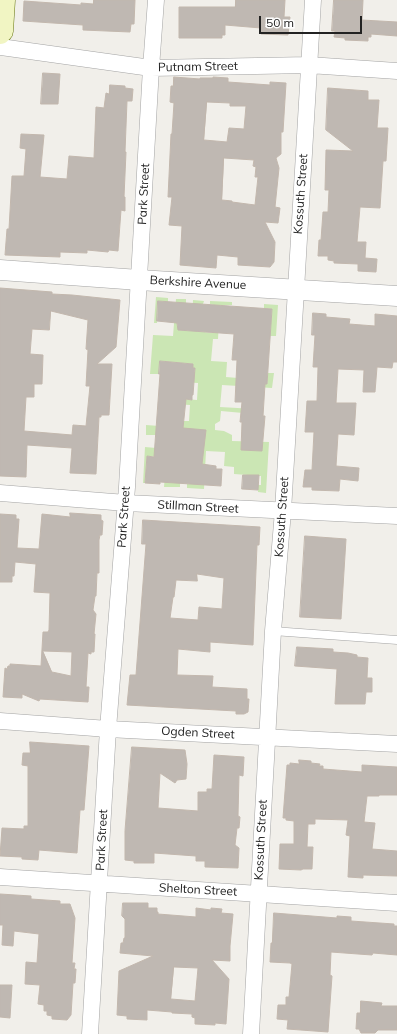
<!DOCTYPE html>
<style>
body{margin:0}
#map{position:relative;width:397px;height:1034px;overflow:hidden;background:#f1efea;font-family:Mulish,sans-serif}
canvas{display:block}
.scale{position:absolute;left:259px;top:16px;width:103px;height:18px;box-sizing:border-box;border:2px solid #222;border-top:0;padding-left:5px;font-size:12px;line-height:14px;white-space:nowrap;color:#222;-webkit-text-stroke:3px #fff;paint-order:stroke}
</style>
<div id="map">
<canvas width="397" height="1034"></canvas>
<div class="scale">50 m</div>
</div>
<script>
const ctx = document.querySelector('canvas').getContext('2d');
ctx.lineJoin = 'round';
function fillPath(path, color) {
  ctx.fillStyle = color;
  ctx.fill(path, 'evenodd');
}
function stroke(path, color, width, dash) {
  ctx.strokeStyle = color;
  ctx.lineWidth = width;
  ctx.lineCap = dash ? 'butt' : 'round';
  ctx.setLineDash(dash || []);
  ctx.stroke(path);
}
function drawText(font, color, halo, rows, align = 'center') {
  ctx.font = font + ' Mulish,sans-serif';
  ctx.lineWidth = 4;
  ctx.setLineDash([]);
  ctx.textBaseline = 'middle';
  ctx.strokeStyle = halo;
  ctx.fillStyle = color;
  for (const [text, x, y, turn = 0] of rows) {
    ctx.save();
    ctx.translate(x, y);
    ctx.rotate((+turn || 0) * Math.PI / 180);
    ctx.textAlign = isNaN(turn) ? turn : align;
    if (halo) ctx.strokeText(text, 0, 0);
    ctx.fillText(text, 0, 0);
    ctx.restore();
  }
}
const grass = new Path2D(`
 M156 297 168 298V302L158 301 157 323H154Z
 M176 299H186V304H178L177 327H179V330L189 331 190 327H192L193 300 204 301 203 304H199L197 331 212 333 214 305 210 304V301L232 302V305H220L218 339H213L211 361 227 362 226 377 238 378 267 384 268 373H274L272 388 222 385 220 407 255 409 254 414 221 411 220 421 215 424V430L224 431 232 435V441L269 442 266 493 258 492V485H261V476L234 474V467L224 466 225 452 206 451 204 489 187 488V484H201L202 461 156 435H146V425L173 427 181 421H189L190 405 172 404 173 398 197 400 198 383 179 382 193 372H195V368H193V364L160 361 159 374H150L153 335 173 336Z
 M264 304 278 305 276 336H270L272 309 264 308Z
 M145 447 167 449 180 483V487H164L165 475 164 457 147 456 145 483H143Z`);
const building = new Path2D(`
 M94 0H135L134 24H131L130 32 83 30V25L23 21 24 1 81 5V3L93 4Z
 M236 0H285L284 17H290L288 35 261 34V28L225 25V35H222V38H179V7H235Z
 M334 0H363L362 20 397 22V36L371 34V37H368V41L345 40V38L334 37 335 31H332Z
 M43 73 60 74 58 104H41Z
 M174 77 200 79V78H213V77L228 78V82L270 85V82L286 83 283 132H281V154L276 158 279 168 275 207 280 208 278 223 265 222 275 242 274 262 270 267 238 265V257L217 255 216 268 180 265 182 226 169 225 172 197H168L171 134H172L174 103 170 102 171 86H173ZM207 102 230 103V106H246L244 129 229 128 227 142 204 140ZM224 158 254 160 253 166 256 167 255 177H258L255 205 232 202V201L222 200Z
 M110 85 125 86V88L133 89 132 101H127L125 152H126L124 197H125V211L121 210 118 251 109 250 108 252 87 250V253L60 252V257L5 255 7 229H9L12 176H24L26 149 20 148 21 134 44 135 40 177 67 179 69 156 94 158 96 107 104 108 106 93 109 94Z
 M328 88 368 91V100H379L377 128H388L386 161H383L380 208 360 207 357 242H366L365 258 377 259 376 272 358 271V264L334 263V261L328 260V256H318L319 240H321L323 212H328L329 190H325L326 150 353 151 326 130Z
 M0 288 52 292V294L72 295 120 300 116 347 97 364H112L109 415H101V417H99L96 474 70 473 72 448 27 445 26 477 0 476ZM51 311 88 320 86 349 88 350 86 386H90L86 426 73 425 72 435 24 431 26 397H34V384H42L43 355 30 354 32 329 49 330Z
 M158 301 272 309 267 384H265L263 416H265L262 451 241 450 242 422H240L242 402H235L237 360H232L234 334 178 330 177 323 157 321Z
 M313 313 326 314V317L350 319 349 324 375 326V314L397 316V362H393L392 368 377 367 375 392H363L364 370 338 369 336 403H356L354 435 338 434 336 466 359 468 358 481 340 479 339 491 312 490V487H303L305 470H312L314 432H305L307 401H317L318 367H313L315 335H312Z
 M160 361 193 364V368H195L193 395H192V400L186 399 183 428 206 430 202 464 216 466V469H222L221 486 160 482V484L145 483 147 456 154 457 160 374H159Z
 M243 475H259L258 490 242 489Z
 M70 513 101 515V520L103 521 102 535H100L99 540V573H97L96 596H95L93 610 96 614 94 634H95L94 652H91V654L88 653 86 687H89L88 702 40 699 39 701 22 694V698L3 697 5 668 7 669 8 666H10V664L41 666 43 632H48L49 630 50 593 34 592 36 564 15 562 14 576H12V582H0V514L16 515V519H19L17 548 39 549 42 514 70 517ZM43 651 72 652 71 676 52 672Z
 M143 520 260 527 259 545H257L253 645 210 642V652L178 649 177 675 213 676 212 687 247 689V699H249L248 712 244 714H236V711L127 705 130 675H136L146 544H142ZM197 574 224 578 222 609 199 607 198 620 170 618 173 597H174L176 580 197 581Z
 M305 536 346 539 341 619 300 617Z
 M297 647 333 649V652L348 653 357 655V657L368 658 367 678H372V692H366L365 704H335L337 669 295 666Z
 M30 742 89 746 84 810H80L77 853 39 850 38 860 22 859V857L0 856 2 828 24 829V826H28V766L22 765 23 753H30Z
 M132 747 185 750 187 764 186 779 177 780 175 783 160 773 158 808 198 811V792H207V789H212L214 755 244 757 243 776 239 775 238 816 240 817 239 828H237L235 845 239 848 238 868 205 867V861H196V856L154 853V863H134V861L125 860V831Z
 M299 760 311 761V763L320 764 319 766H323V769L362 772V765L397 767V795H379V796H367L364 822 375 823 372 849 397 851V876L363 875V878L348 877 350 836 346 835 348 820 315 819V824H308L307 847H313L312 869H303L301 870 279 869 280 844H294V821L286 820V818H283L287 765H290V763L299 764Z
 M0 894 31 896V899L60 901V904H70L75 918 72 963H75L74 969H76L75 983H73L71 1015 67 1020 52 1019V1016L47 1015V1011H44V1005L38 1004 40 985 25 984 26 962 37 963 39 934 14 931 13 946 2 945 3 925H0Z
 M123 903H148V908H157V912H158V914L196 917V908L211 910V908L222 909 221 913 233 914 230 946V961L212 960 229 979 226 1024 215 1023V1025L195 1024V1018L192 1017V1014L172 1013V1012L147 1010V1020L127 1019V1016L117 1015 119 971 153 956 120 953 121 943H123L124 938H125V919L122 916ZM174 967 198 968 195 1001 171 999Z
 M274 913 337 918V916L351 917V921L394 924V926H397V955L373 953 372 955 358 954 331 952 330 975 332 976 328 1032 287 1029 288 1020 277 1019 278 1005H286V997H289L292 964 290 963 270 962 271 943H272Z
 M0 985H12L10 1018 0 1017Z
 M361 1001 382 1003 381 1006H397V1030H378L375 1033H361L359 1029H356L357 1013H360Z`);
const service = new Path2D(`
 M273 631 397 640`);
const minor = new Path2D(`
 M0 47 151 68 309 65 397 71
 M0 493 126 503 397 516
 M0 721 108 729 397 744
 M0 877 397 903
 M90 1034 108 729 127 487 151 68 156 0
 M251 1034 273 631 283 511 313 0`);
const tertiary = new Path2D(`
 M0 270 139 280 397 296`);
const secondary = new Path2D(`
 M0 33 2 31 4 0`);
const streetNames = [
 ["Putnam Street",198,67,-1],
 ["Park Street",144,194,-87],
 ["Kossuth Street",301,194,-86],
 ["Berkshire Avenue",198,283,3],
 ["Stillman Street",198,507,3],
 ["Park Street",124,517,-86],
 ["Kossuth Street",282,517,-86],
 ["Ogden Street",198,733,3],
 ["Park Street",102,840,-87],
 ["Kossuth Street",261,840,-87],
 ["Shelton Street",198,890,3]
];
fillPath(grass, '#cbe6b4');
fillPath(building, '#bfb8b2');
stroke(building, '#c2b7ad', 1);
stroke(service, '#a3a3a3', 9);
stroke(minor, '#a3a3a3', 17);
stroke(tertiary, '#a3a3a3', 21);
stroke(secondary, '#65740e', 23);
stroke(service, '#fff', 8);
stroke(minor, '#fff', 16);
stroke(tertiary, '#fff', 20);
stroke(secondary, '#f1f5c3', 22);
drawText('12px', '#222', '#fff', streetNames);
</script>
